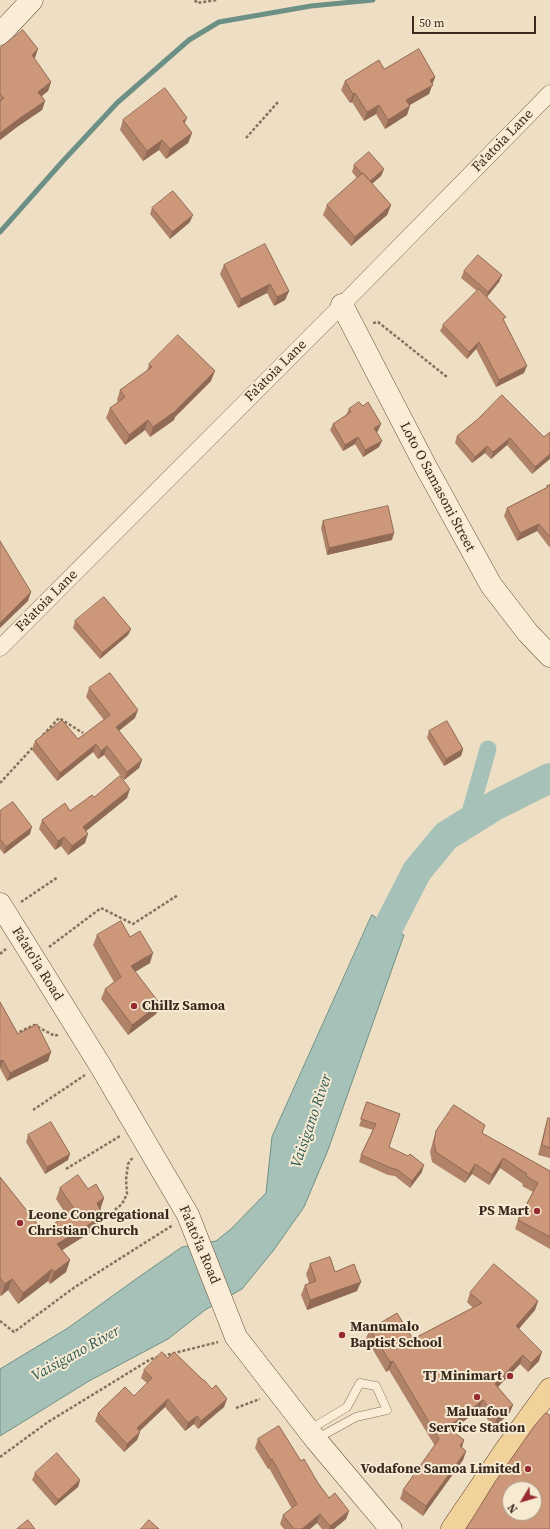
<!DOCTYPE html>
<style>
body{margin:0}
#map{position:relative;width:550px;height:1529px;overflow:hidden;background:#eedfc4;font-family:"Source Serif 4",serif}
canvas{display:block}
.north{position:absolute;left:502px;top:1481px;width:40px;height:40px;box-sizing:border-box;background:#f6ead3;border:1px solid #aa9d8b;border-radius:50%;rotate:232deg;font-size:11px;font-weight:700;line-height:16px;text-align:center;color:#39291e}
.north::after{content:'';display:block;margin:auto;width:14px;height:18px;background:#982a31;clip-path:polygon(50% 0,100% 100%,50% 72%,0 100%)}
.scale{position:absolute;left:412px;top:16px;width:124px;height:18px;box-sizing:border-box;border:2px solid #39291e;border-top:0;padding-left:5px;font-size:12px;line-height:14px;white-space:nowrap;color:#39291e;-webkit-text-stroke:3px #f6ead3;paint-order:stroke}
</style>
<div id="map">
<canvas width="550" height="1529"></canvas>
<div class="north">N</div>
<div class="scale">50 m</div>
</div>
<script>
const ctx = document.querySelector('canvas').getContext('2d');
ctx.lineJoin = 'round';
function fillPath(path, color) {
  ctx.fillStyle = color;
  ctx.fill(path, 'evenodd');
}
function stroke(path, color, width, dash) {
  ctx.strokeStyle = color;
  ctx.lineWidth = width;
  ctx.lineCap = dash ? 'butt' : 'round';
  ctx.setLineDash(dash || []);
  ctx.stroke(path);
}
function drawText(font, color, halo, rows, align = 'center') {
  ctx.font = font + ' "Source Serif 4",serif';
  ctx.lineWidth = 4;
  ctx.setLineDash([]);
  ctx.textBaseline = 'middle';
  ctx.strokeStyle = halo;
  ctx.fillStyle = color;
  for (const [text, x, y, turn = 0] of rows) {
    ctx.save();
    ctx.translate(x, y);
    ctx.rotate((+turn || 0) * Math.PI / 180);
    ctx.textAlign = isNaN(turn) ? turn : align;
    if (halo) ctx.strokeText(text, 0, 0);
    ctx.fillText(text, 0, 0);
    ctx.restore();
  }
}
const water = new Path2D(`
 M372 915 404 935 328 1150 304 1207 273 1251 242 1289 205 1310 168 1339 89 1381 0 1436V1369L68 1328 136 1279 182 1247 216 1241 231 1229 266 1193 272 1137Z`);
const stream = new Path2D(`
 M0 232 63 161 117 103 189 40 219 22 311 6 373 0`);
const canal = new Path2D(`
 M467 823 488 749`);
const river = new Path2D(`
 M371 964 376 951 417 871 446 836 496 805 550 778`);
const path = new Path2D(`
 M195 0 197 3 217 0
 M246 138 278 102
 M373 323 378 322 447 377
 M43 735 59 718 83 733
 M0 783 36 744
 M21 902 58 877
 M49 947 101 908 133 924 178 895
 M0 954 6 949
 M15 1034 34 1025 55 1036 59 1034
 M33 1110 85 1075
 M66 1169 120 1136
 M111 1213 122 1204 127 1194 126 1180 128 1164 133 1157
 M0 1321 14 1332 75 1287 173 1225
 M163 1356 218 1342
 M236 1408 260 1399
 M0 1457 48 1422 151 1359 158 1357`);
const lane = new Path2D(`
 M309 1430 347 1407 360 1383 376 1386 387 1410 356 1417 316 1439`);
const street = new Path2D(`
 M0 648 342 305 550 93`);
const secondary = new Path2D(`
 M0 34 32 0
 M342 305 426 467 491 585 528 633 550 656
 M0 904 100 1065 188 1215 236 1337 316 1440 391 1529`);
const primary = new Path2D(`
 M452 1529 507 1448 550 1389`);
const wall = new Path2D(`
 M0 48 35 58 34 59 51 82 48 91 42 96 45 101 42 110 17 127 0 140Z
 M384 69 435 77 429 94 409 105 407 115 385 129 376 114 364 121 352 102 350 103 341 90 345 81Z
 M123 120 185 124 192 133 188 143 166 159 159 150 143 161 120 130Z
 M354 165 384 169 381 176 372 184 391 205 387 215 351 246 323 215 327 205 357 178 352 172Z
 M152 208 190 222 170 239 150 214Z
 M224 265 289 291 285 300 274 306 267 293 238 308 220 274Z
 M464 271 502 275 499 282 487 297 504 321 524 373 496 387 476 349 467 359 440 331 443 325 477 291 461 278Z
 M149 364 211 381 175 417 174 420 150 437 145 430 125 445 106 418 110 408 118 402 117 400 120 390 147 371Z
 M349 409 378 431 377 432 379 447 363 457 355 444 343 451 330 430 333 424 346 415Z
 M550 432 532 474 507 445 491 459 485 453 472 463 455 443 457 436 544 437Z
 M550 485V548L537 531 517 541 504 516 507 508 546 488 547 486Z
 M323 521 392 540 327 555 321 528Z
 M75 621 131 629 128 635 100 659 73 628Z
 M89 688 135 718 119 731 142 760 139 768 124 780 104 755 98 759 93 752 57 781 32 750 35 741 78 739 104 720 86 697Z
 M429 731 463 749 461 756 444 766 427 738Z
 M94 797 127 798 86 831 85 843 68 855 61 846 55 850 39 829 42 820 70 811Z
 M0 811 30 834 4 854 0 849Z
 M97 935 130 937 150 963 135 972 160 1004 156 1014 128 1035 101 999 105 989 114 982 93 945Z
 M0 1002 18 1034 51 1052 48 1061 7 1081 0 1068Z
 M367 1102 389 1147 422 1172 410 1188 395 1176 388 1175 359 1162 361 1155 373 1130 359 1126Z
 M548 1118H550V1158L538 1155 545 1128Z
 M436 1131 482 1133 550 1171V1249L515 1229 518 1220 533 1192 522 1186 523 1184 500 1168 489 1185 472 1174 465 1183 432 1162 430 1152 433 1141Z
 M28 1135 68 1160 45 1174 26 1142Z
 M0 1177 43 1231 67 1216 56 1199 60 1188 88 1189 104 1198 100 1210 103 1216 99 1227 62 1250 70 1260 66 1272 50 1284 48 1281 18 1304 8 1290 1 1296 0 1295Z
 M310 1264 335 1272 357 1291 307 1310 301 1295 305 1285 309 1283 306 1274Z
 M470 1293 538 1301 535 1310 519 1329 539 1361 528 1372 520 1364 498 1387 513 1405 509 1414 494 1427 479 1409 452 1431 464 1440 462 1448 466 1451 463 1460 423 1516 400 1499 403 1490 435 1446 389 1370 386 1372 366 1338 370 1329 413 1339 473 1308 467 1302Z
 M168 1358 227 1399 224 1407 198 1429 194 1424 185 1431 165 1407 140 1431V1432L137 1440 124 1452 95 1421 98 1413 134 1396 147 1383 141 1378 144 1370Z
 M258 1439 301 1461 329 1498 349 1511 346 1519 334 1529H322L317 1523 310 1529H284L280 1524 283 1515 292 1509 269 1468 268 1469 255 1448Z
 M35 1473 80 1480 78 1487 55 1506 32 1480Z`);
const shadedWall = new Path2D(`
 M38 49 35 58 28 64 32 55Z
 M435 77 429 94 403 109 406 100 430 80Z
 M51 82 48 91 35 101 38 92Z
 M355 93 352 102 350 103 353 94Z
 M45 101 42 110 17 127 0 140V133L20 118Z
 M379 105 376 114 364 121 367 112Z
 M410 106 407 115 385 129 388 120Z
 M187 118 183 127V121Z
 M192 133 188 143 166 159 170 149Z
 M162 140 159 150 143 161 147 151Z
 M384 169 381 176 366 189 369 182Z
 M391 205 387 215 351 246 355 237Z
 M193 215 190 222 170 239 172 232Z
 M502 275 499 282 486 298 488 292Z
 M270 284 267 293 238 308 241 299Z
 M289 291 285 300 274 306 277 297Z
 M479 342 476 349 467 359 469 352Z
 M527 366 524 373 496 387 499 380Z
 M215 371 211 381 175 417 174 420 150 437 153 427 177 409Z
 M148 420 145 430 125 445 129 435Z
 M381 424 378 431 372 435 374 428Z
 M358 437 355 444 343 451 345 445Z
 M510 438 507 445 491 459 493 452Z
 M382 441 379 447 363 457 365 450Z
 M487 446 485 453 472 463 475 457Z
 M550 454V459L532 474 535 467Z
 M539 524 537 531 517 541 520 533Z
 M394 533 392 540 327 555 329 548Z
 M31 592 28 601 0 628V623Z
 M131 629 128 635 100 659 102 653Z
 M138 710 135 718 113 735 116 727Z
 M96 744 93 752 57 781 60 773Z
 M107 746 104 755 98 759 101 751Z
 M463 749 461 756 444 766 446 759Z
 M142 760 139 768 124 780 127 772Z
 M130 789 127 798 80 836 83 827Z
 M32 827 30 834 4 854 6 847Z
 M88 834 85 843 68 855 72 846Z
 M64 837 61 846 55 850 58 841Z
 M153 953 150 963 128 976 131 966Z
 M160 1004 156 1014 128 1035 132 1025Z
 M51 1052 48 1061 7 1081 10 1073Z
 M3 1060 0 1068V1069V1061Z
 M70 1154 68 1160 45 1174 47 1167Z
 M503 1158 500 1168 489 1185 492 1175Z
 M475 1164 472 1174 465 1183 469 1174Z
 M424 1165 422 1172 410 1188 412 1181Z
 M104 1198 100 1210 97 1203Z
 M103 1216 99 1227 53 1256 57 1244Z
 M70 1260 66 1272 50 1284 54 1272Z
 M52 1269 48 1281 18 1304 23 1293Z
 M12 1279 8 1290 1 1296 5 1284Z
 M361 1282 357 1291 307 1310 310 1300Z
 M538 1301 535 1310 513 1335 516 1326Z
 M542 1352 539 1361 528 1372 531 1363Z
 M523 1355 520 1364 492 1393 495 1384Z
 M393 1361 389 1370 386 1372 390 1362Z
 M168 1399 165 1407 134 1436 137 1428Z
 M227 1399 224 1407 198 1429 201 1421Z
 M483 1400 479 1409 453 1430 443 1436 447 1427Z
 M513 1405 509 1414 494 1427 497 1418Z
 M197 1416 194 1424 185 1431 188 1423Z
 M140 1432 137 1440 124 1452 127 1444Z
 M464 1440 461 1449 460 1446Z
 M466 1451 463 1460 423 1516 426 1506Z
 M272 1459 269 1468 268 1469 271 1460Z
 M80 1480 78 1487 55 1506 58 1500Z
 M349 1511 346 1519 334 1529H329L330 1526Z
 M320 1514 317 1523 310 1529H302Z`);
const building = new Path2D(`
 M23 30 38 49 32 55 51 82 38 92 45 101 20 118 0 133V101L4 98 0 94V48Z
 M419 49 435 77 430 80 433 85 406 100 410 106 388 120 379 105 367 112 355 93 353 94 345 81 379 60 384 69Z
 M165 88 187 118 183 121 192 133 170 149 162 140 147 151 123 120Z
 M369 152 384 169 370 181 363 173 362 174 354 165Z
 M363 173 391 205 355 237 327 205Z
 M173 191 193 215 172 232 152 208Z
 M265 244 289 291 277 297 270 284 241 299 224 265Z
 M478 255 502 275 488 292 464 271Z
 M479 289 506 317 503 319 527 366 499 380 479 342 469 352 443 325Z
 M178 335 215 371 177 409V410L153 427 148 420 129 435 110 408 125 397 120 390 152 367 149 364Z
 M502 395 544 437 550 432V454L535 467 510 438 493 452 487 446 475 457 457 436 478 419Z
 M359 402 363 406 368 402 381 424 374 428 382 441 365 450 358 437 345 445 333 424 351 412 349 409Z
 M550 485V537L539 524 520 533 507 508 548 487 547 486Z
 M388 506 394 533 329 548 323 521Z
 M0 541 31 592 0 623Z
 M104 597 131 629 102 653 75 621Z
 M110 673 138 710 116 727 142 760 127 772 107 746 101 751 96 744 60 773 35 741 62 720 78 739 110 715 89 688Z
 M447 721 463 749 446 759 429 731Z
 M120 776 130 789 83 827 88 834 72 846 64 837 58 841 42 820 65 803 70 811 92 795 94 797Z
 M13 802 32 827 6 847 0 839V811Z
 M121 921 130 937 140 931 153 953 131 966 160 1004 132 1025 105 989 121 977 97 935Z
 M0 1002 18 1034 37 1024 51 1052 10 1073 3 1060 0 1061Z
 M367 1102 400 1114 389 1147 408 1156 410 1154 424 1165 412 1181 398 1170 391 1168 361 1155 376 1124 361 1119Z
 M454 1105 485 1125 482 1133 550 1171V1237L518 1220 538 1183 526 1176 527 1174 503 1158 492 1175 475 1164 469 1174 436 1152 434 1142 436 1131Z
 M548 1118H550V1148L542 1145Z
 M51 1122 70 1154 47 1167 28 1135Z
 M78 1175 88 1189 96 1184 104 1198 97 1203 103 1216 57 1244 70 1260 54 1272 52 1269 23 1293 12 1279 5 1284 0 1278V1177L43 1231 75 1210 60 1188Z
 M330 1257 335 1272 354 1264 361 1282 310 1300 305 1285 316 1281 310 1264Z
 M494 1264 538 1301 516 1326 542 1352 531 1363 523 1355 495 1384 513 1405 497 1418 483 1400 456 1421 447 1427 464 1440 460 1446 466 1451 426 1506 403 1490 439 1439 393 1361 390 1362 370 1329 397 1313 413 1339 482 1303 470 1293Z
 M162 1352 168 1358 174 1352 203 1380H204L212 1389 216 1385 227 1399 201 1421 197 1416 188 1423 168 1399 137 1428 140 1432 127 1444 98 1413 125 1387 134 1396 152 1378 144 1370Z
 M546 1413 550 1415V1529H466L495 1482 535 1425ZM510 1489H534V1513H510Z
 M279 1426 301 1461 304 1459 318 1483 329 1498 335 1493 349 1511 330 1526 320 1514 302 1529H294L283 1515 297 1504 272 1459 271 1460 258 1439Z
 M57 1453 80 1480 58 1500 35 1473Z
 M28 1520 35 1529H17Z
 M149 1520 159 1529H141Z`);
const markers = [
 [134,1006,4,"#982a31"],
 [537,1211,4,"#982a31"],
 [20,1223,4,"#982a31"],
 [342,1335,4,"#982a31"],
 [510,1376,4,"#982a31"],
 [477,1397,4,"#982a31"],
 [528,1469,4,"#982a31"]
];
const streetNames = [
 ["Fa'atoia Lane",503,141,-46],
 ["Fa'atoia Lane",276,371,-45],
 ["Loto O Samasoni Street",437,487,62],
 ["Fa'atoia Lane",47,601,-45],
 ["Fa'ato'ia Road",37,964,58],
 ["Fa'ato'ia Road",199,1245,67]
];
const poiNames = [
 ["Chillz Samoa",142,1006],
 ["PS Mart",529,1211,"right"],
 ["Leone Congregational",28,1215],
 ["Christian Church",28,1231],
 ["Manumalo",350,1327],
 ["Baptist School",350,1343],
 ["TJ Minimart",502,1376,"right"],
 ["Maluafou",477,1412,"center"],
 ["Service Station",477,1428,"center"],
 ["Vodafone Samoa Limited",520,1469,"right"]
];
const waterNames = [
 ["Vaisigano River",312,1121,-71],
 ["Vaisigano River",76,1354,-29]
];
fillPath(water, '#a6c1b8');
stroke(water, '#6c9085', 1);
stroke(stream, '#6c9085', 5);
stroke(canal, '#a6c1b8', 17);
stroke(river, '#a6c1b8', 30);
stroke(lane, '#89705a', 9);
stroke(street, '#89705a', 17);
stroke(secondary, '#6b513d', 23);
stroke(primary, '#573f2e', 23);
stroke(path, '#89705a', 2.5, [3, 2]);
stroke(lane, '#f9edd7', 8);
stroke(street, '#f9edd7', 16);
stroke(secondary, '#f9edd7', 22);
stroke(primary, '#f2d29b', 22);
fillPath(wall, '#b08268');
fillPath(shadedWall, '#906a55');
fillPath(building, '#cd9779');
stroke(building, '#906a55', 1);
for (const [x, y, r, color] of markers) {
  const dot = new Path2D();
  dot.arc(x, y, r, 0, 2 * Math.PI);
  ctx.fillStyle = color;
  ctx.fill(dot);
  stroke(dot, '#f6ead3', 1.5);
}
drawText('14px', '#39291e', '#f6ead3', streetNames);
drawText('bold 14px', '#39291e', '#f6ead3', poiNames, 'left');
drawText('italic 15px', '#2d5953', '#f6ead3', waterNames);
</script>
